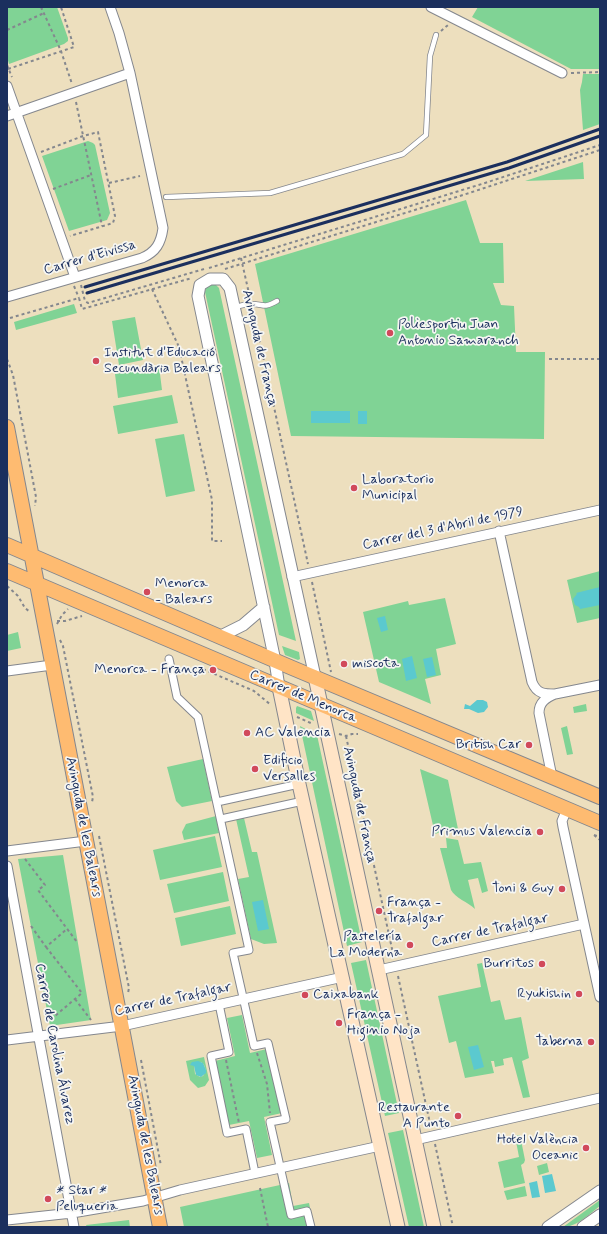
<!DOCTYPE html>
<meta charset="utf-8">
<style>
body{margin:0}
#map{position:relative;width:607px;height:1234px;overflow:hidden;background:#eddfbe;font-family:Mynerve,sans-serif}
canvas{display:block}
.frame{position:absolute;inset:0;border:8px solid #1b2f5e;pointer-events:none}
</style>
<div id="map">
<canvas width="607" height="1234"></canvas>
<div class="frame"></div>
</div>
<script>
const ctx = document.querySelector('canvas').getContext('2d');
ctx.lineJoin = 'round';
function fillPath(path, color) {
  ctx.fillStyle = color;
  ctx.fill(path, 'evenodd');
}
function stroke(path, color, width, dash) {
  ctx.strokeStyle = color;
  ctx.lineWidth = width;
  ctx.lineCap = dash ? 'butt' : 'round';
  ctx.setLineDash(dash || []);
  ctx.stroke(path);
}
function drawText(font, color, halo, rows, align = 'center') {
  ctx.font = font + ' Mynerve,sans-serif';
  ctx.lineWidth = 3.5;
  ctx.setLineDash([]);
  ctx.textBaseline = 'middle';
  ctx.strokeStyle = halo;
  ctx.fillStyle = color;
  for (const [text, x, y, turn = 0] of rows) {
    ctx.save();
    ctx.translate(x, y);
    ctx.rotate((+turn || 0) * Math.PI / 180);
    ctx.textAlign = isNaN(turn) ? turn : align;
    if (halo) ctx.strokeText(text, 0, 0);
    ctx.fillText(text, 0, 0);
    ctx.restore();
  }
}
const green = new Path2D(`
 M7 7H57L68 38V41L64 44 9 64 7 57Z
 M478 7H600V69H571L472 17Z
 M583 74H600V124L583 130 580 90 582 82Z
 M88 141 93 143 95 145 110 213 107 220 69 231 42 156Z
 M583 162 584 179 525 181Z
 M466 200 480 243H503L504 283H493L501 305 514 306 516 352H545L544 439 291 436 255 264Z
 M210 283 215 284 219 288 296 641 279 635 205 292 206 287Z
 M74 304 77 313 16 330 14 322Z
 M135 317 143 360 119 365 112 321Z
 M159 366 162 390 118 398 115 374Z
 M172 395 178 423 118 434 113 406Z
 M184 434 195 491 166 497 155 439Z
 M600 571V618L577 623 567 580Z
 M445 598 456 644 436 649 441 675 425 679 431 704 379 682 363 612 408 601 409 605Z
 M18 632 21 648 7 651V635Z
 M282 646 299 652 300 659 298 660 285 655Z
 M586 704 587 711 574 713 573 707Z
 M297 706 311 711 314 721 296 713V708Z
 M300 726 317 735 362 942 347 946Z
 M567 726 573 754 567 755 561 728Z
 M203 759 212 801 182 807 176 801 167 767Z
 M420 769 448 780 458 829 446 830 435 834Z
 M216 816 219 833 184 840 182 832 186 824Z
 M244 818 252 852H257L277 943 264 944 251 939 238 879 249 877 236 819Z
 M215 836 222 867 160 880 153 850Z
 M446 838 458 840 464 864 481 862 488 891 482 893 478 878 468 880 475 909C468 902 455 898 451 890L440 848H447Z
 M63 855 91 1020 50 1026 18 859Z
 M223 872 229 901 174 913 167 884Z
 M230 906 236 934 181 946 175 918Z
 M366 960 399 1113 385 1116 351 963Z
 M482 963 491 1002 500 1000 505 1020 521 1017 529 1058 522 1061 530 1097 523 1098 512 1057 503 1059 504 1065 495 1067 494 1061H491L494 1073 465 1078 456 1041 449 1043 438 996 481 987 477 964Z
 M242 1015 250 1053 267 1049 282 1113 264 1117 272 1155 257 1158 249 1121 229 1125 215 1061 235 1056 227 1018Z
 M204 1057 209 1080 205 1086 198 1088 190 1080 186 1061ZM201 1062 204 1065 206 1071 203 1076 200 1077 195 1074 194 1065Z
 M403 1130 424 1227H409L388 1133Z
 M520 1135 525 1160 524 1163 521 1165 525 1183 504 1188 498 1162 519 1157 515 1136Z
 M547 1163 549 1172 539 1175 537 1166Z
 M289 1183 293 1206 309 1203 314 1227H184L180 1207Z
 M525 1186 527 1196 507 1200 504 1191Z
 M600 1200V1206C589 1214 577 1227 563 1227Z
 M129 1220 130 1227H87L86 1225Z`);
const water = new Path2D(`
 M311 411H350V423H311Z
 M367 411V424H358V411Z
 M600 587V605L580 609 579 607 575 605 573 599 577 594 576 593Z
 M385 616 388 630 381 632 377 618Z
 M412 656 417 678 406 681 402 659Z
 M432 657 436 675 427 677 423 659Z
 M477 700H483L487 702 488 707 484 712 478 713 469 709H464L465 704 470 706Z
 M263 900 269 929 258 931 252 902Z
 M478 1045 484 1067 474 1070 468 1047Z
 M198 1061 203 1063 206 1070V1073L201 1077 196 1075 194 1066 190 1065 192 1062Z
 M552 1174 556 1191 545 1193 542 1176Z
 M537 1181 540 1197 532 1198 529 1183Z`);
const path = new Path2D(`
 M41 7 61 51 72 84
 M7 30 44 13
 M441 31 448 25
 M7 65 12 77
 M8 69 74 47 61 7
 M571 73 600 72
 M76 102 102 226
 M41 152 83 136 98 132 115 216 113 223 70 236
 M109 183 140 176
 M53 189 91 175
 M241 258 250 298
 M209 268 485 183 600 145
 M225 269 463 195 600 150
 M81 285 85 301 88 303 204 269
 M74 286 79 298
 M152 289 179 347 212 500V541H222
 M253 310 308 564
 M10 318 79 298 82 309 192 278
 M7 359 13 375 36 497 35 506
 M549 359H600
 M312 582 331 672
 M7 586 18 596 25 608 30 612
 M57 621H65L82 616
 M57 624 62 615 68 609
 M60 640 63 646 93 797 92 802
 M203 669 254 691 271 705
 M297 717 313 724
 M339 734 346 736 352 734H358
 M346 736 394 958
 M594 835 600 837
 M594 835 600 840
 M99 836 129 988 128 993
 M25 859 45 885 38 890 77 942
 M31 926 46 947 67 929
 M46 947 82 993 49 1021
 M398 976 431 1128
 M75 999 91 1020
 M257 1053 267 1084 270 1113
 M141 1060 161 1166
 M226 1060 239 1123
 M435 1144 453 1227
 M260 1188 268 1227`);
const service = new Path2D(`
 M166 197 270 193 403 154 426 135 430 56 436 35
 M235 307C240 306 246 304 251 304 265 304 263 309 277 301`);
const pedestrian = new Path2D(`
 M169 659 177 697 198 717 249 950 233 953 254 1046 268 1043 286 1119 270 1122 291 1215 307 1211 311 1227
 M217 802 299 784
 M221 819 303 801
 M219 1004 229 1052 211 1056 227 1133 246 1129 255 1173`);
const minor = new Path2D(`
 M431 7 562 73
 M7 86 75 277
 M7 116 130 73
 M7 297 142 258C156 252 161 243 163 228L130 73 119 33 110 7
 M499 531 532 682C537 694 544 694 555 694
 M292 577 600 510
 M7 671 52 665
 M552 777 539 713C539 702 546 698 555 694L600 685
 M567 809 562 821 563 827 600 997
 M7 851 86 841
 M7 866 74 1227
 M379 970 584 924
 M7 1040 122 1026 343 977
 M415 1140 600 1098
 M7 1220 72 1213 143 1201 180 1190 380 1146`);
const tertiary = new Path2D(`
 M219 637 243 625 264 607
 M279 687 275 661 198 296 200 285 210 279H223L230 288 315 677
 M548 1227 600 1191
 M583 1227 600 1215`);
const secondary = new Path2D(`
 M315 677 434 1227
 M279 687 299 784 398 1227`);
const primary = new Path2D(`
 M7 427 160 1227
 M7 545 290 667 600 797
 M7 571 600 823`);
const rail = new Path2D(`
 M85 287 507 162 600 129
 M87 293 509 168 600 136`);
const markers = [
 [390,333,4,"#d1495b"],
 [96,361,4,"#d1495b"],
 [354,488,4,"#d1495b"],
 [147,592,4,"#d1495b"],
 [344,664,4,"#d1495b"],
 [213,670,4,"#d1495b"],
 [247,733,4,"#d1495b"],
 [529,745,4,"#d1495b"],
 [255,769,4,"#d1495b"],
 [540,832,4,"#d1495b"],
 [562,889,4,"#d1495b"],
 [379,911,4,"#d1495b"],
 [410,945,4,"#d1495b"],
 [542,964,4,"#d1495b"],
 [579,994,4,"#d1495b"],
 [305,995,4,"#d1495b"],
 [339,1023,4,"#d1495b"],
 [591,1042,4,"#d1495b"],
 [458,1116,4,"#d1495b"],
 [586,1148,4,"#d1495b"],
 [48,1199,4,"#d1495b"]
];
const streetNames = [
 ["Carrer d'Eivissa",90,258,-16],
 ["Avinguda de França",259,348,77],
 ["Carrer del 3 d'Abril de 1979",443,529,-12],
 ["Carrer de Menorca",303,697,23],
 ["Avinguda de França",359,805,78],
 ["Avinguda de les Balears",83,827,79],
 ["Carrer de Trafalgar",490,931,-12],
 ["Carrer de Trafalgar",173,1000,-12],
 ["Carrer de Carolina Álvarez",54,1044,79],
 ["Avinguda de les Balears",145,1145,79]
];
const poiNames = [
 ["Poliesportiu Juan",398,325],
 ["Antonio Samaranch",398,341],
 ["Institut d'Educació",104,353],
 ["Secundària Balears",104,369],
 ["Laboratorio",362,480],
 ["Municipal",362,496],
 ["Menorca",155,584],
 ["- Balears",155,600],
 ["miscota",352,664],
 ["Menorca - França",205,670,"right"],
 ["AC Valencia",255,733],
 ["British Car",521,745,"right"],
 ["Edificio",263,761],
 ["Versalles",263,777],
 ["Primus Valencia",532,832,"right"],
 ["Toni & Guy",554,889,"right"],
 ["França -",387,903],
 ["Trafalgar",387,919],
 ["Pastelería",402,937,"right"],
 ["La Moderna",402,953,"right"],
 ["Burritos",534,964,"right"],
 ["Ryukishin",571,994,"right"],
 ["Caixabank",313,995],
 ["França -",347,1015],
 ["Higinio Noja",347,1031],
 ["Taberna",583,1042,"right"],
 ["Restaurante",450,1108,"right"],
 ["A Punto",450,1124,"right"],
 ["Hotel València",578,1140,"right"],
 ["Oceanic",578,1156,"right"],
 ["* Star *",56,1191],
 ["Peluqueria",56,1207]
];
fillPath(green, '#80d395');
fillPath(water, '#5bc9cf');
stroke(service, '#84878e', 6);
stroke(pedestrian, '#84878e', 9);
stroke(minor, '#84878e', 11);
stroke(tertiary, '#84878e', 13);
stroke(secondary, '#84878e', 15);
stroke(primary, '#84878e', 16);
stroke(path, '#84878e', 2, [3, 3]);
stroke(service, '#fff', 4.5);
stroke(pedestrian, '#fff', 7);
stroke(minor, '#fff', 9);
stroke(tertiary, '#fff', 11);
stroke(secondary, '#ffe4c6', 13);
stroke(primary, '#febb71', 14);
stroke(rail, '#1b2f5e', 3);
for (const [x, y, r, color] of markers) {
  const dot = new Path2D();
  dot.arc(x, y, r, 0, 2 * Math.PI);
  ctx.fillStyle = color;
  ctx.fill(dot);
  stroke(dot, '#f6f6f2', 1.5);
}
drawText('14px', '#1b2f5e', '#f6f6f2', streetNames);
drawText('14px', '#1b2f5e', '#f6f6f2', poiNames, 'left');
</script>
